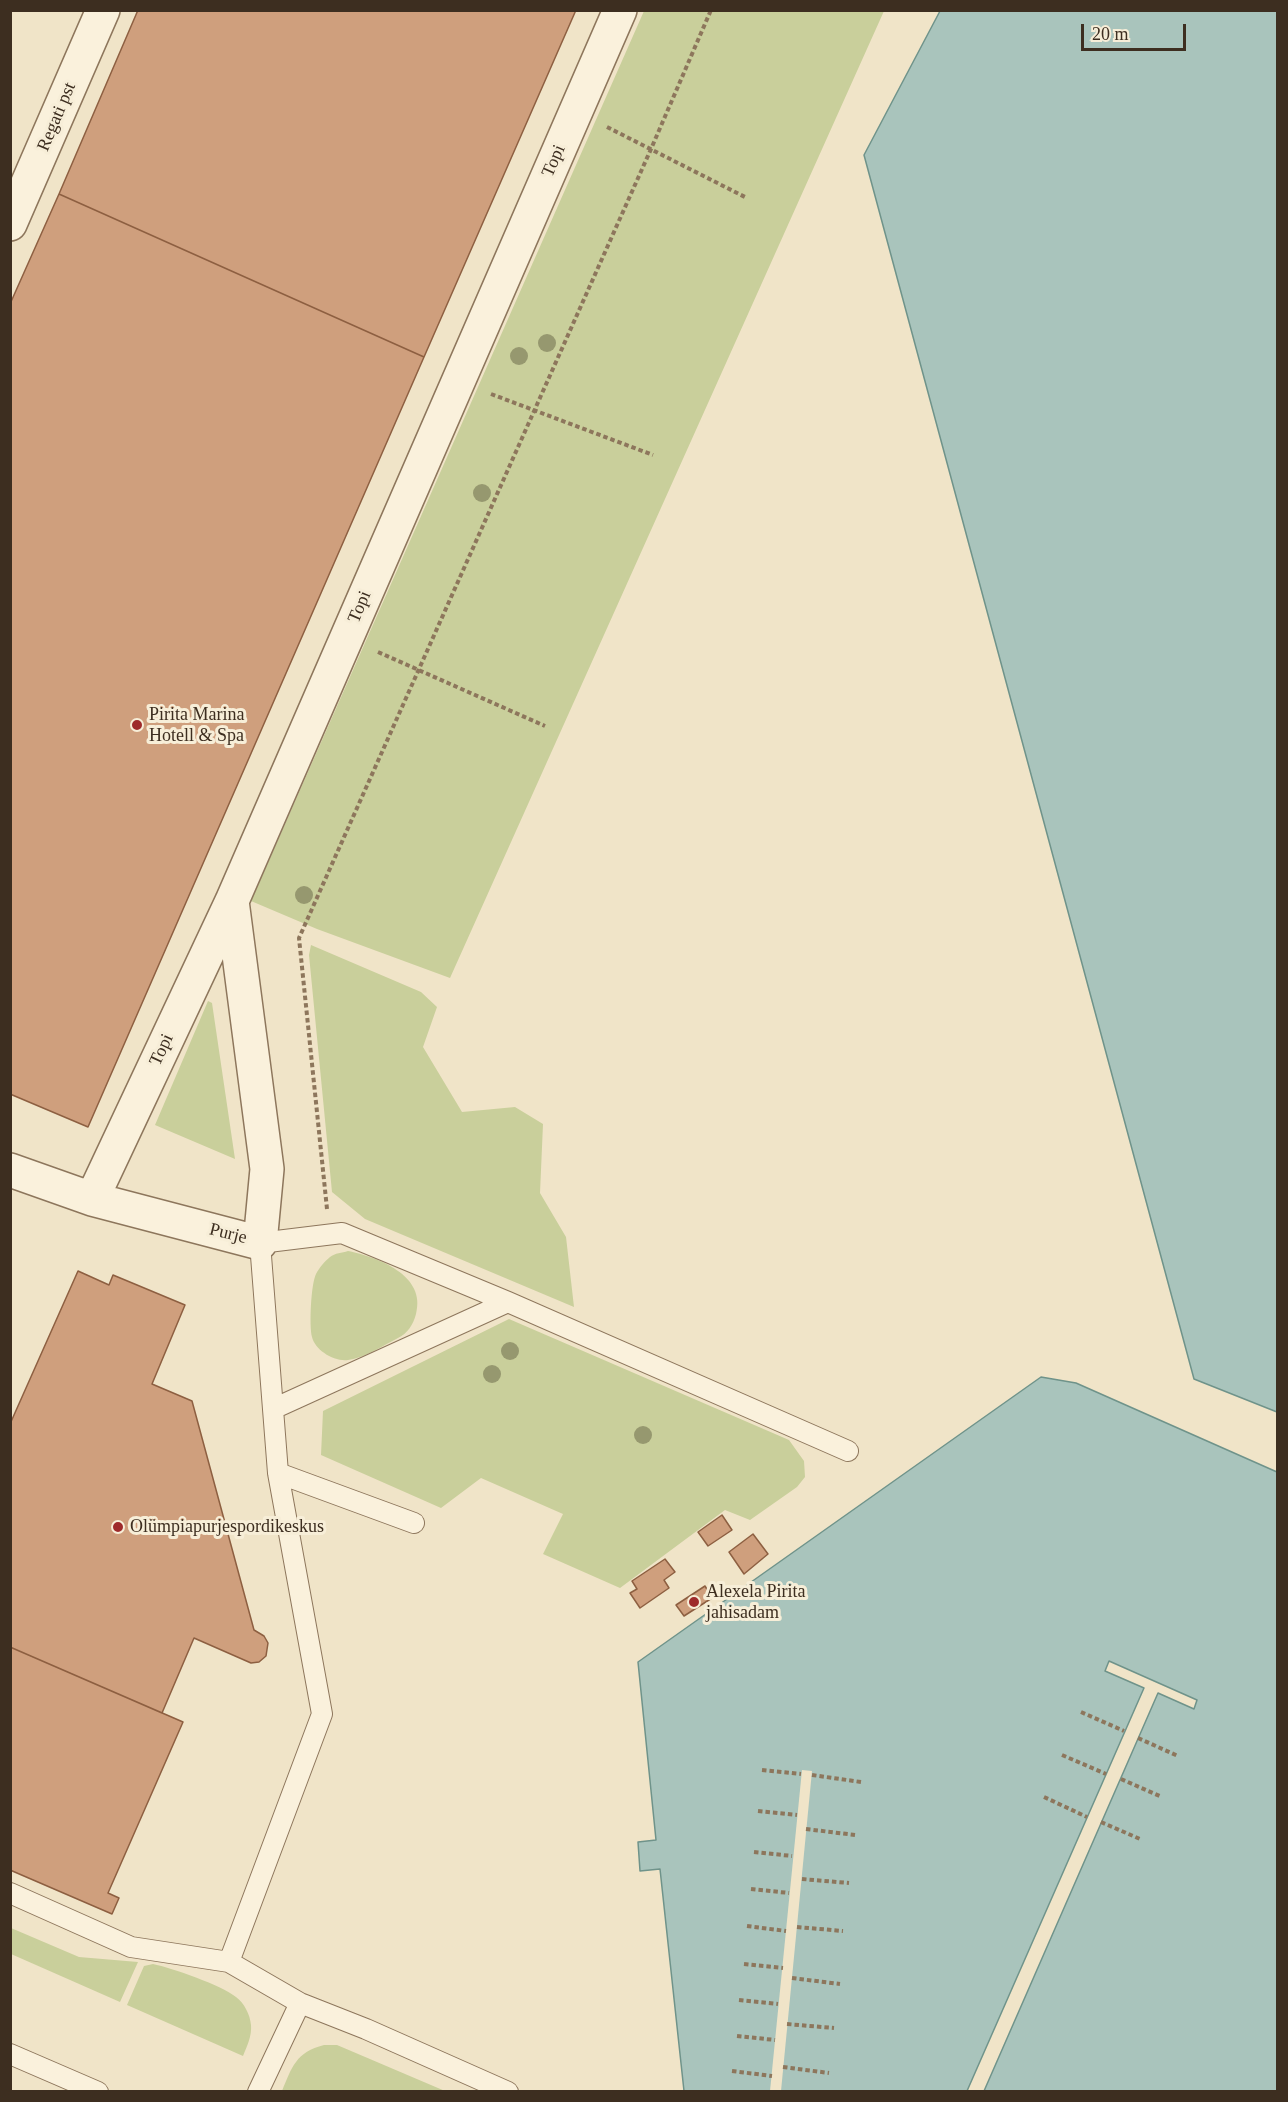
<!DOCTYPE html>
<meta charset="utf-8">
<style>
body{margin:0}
#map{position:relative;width:1288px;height:2102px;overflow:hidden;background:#f0e4c8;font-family:Georgia,serif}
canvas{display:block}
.frame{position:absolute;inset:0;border:12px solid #3d2e20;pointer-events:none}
.scale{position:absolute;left:1081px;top:24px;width:105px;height:27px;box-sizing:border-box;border:3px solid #3d2e20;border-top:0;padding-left:8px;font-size:18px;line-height:21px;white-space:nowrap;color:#3d2e20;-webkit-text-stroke:4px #f7eed8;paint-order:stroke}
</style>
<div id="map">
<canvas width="1288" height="2102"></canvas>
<div class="frame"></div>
<div class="scale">20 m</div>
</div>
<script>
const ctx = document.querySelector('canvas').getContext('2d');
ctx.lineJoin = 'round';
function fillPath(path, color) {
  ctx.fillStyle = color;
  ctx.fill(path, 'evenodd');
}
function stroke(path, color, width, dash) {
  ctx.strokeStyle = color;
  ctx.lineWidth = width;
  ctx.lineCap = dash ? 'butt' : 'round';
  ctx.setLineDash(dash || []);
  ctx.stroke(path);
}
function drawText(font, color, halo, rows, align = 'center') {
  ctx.font = font + ' Georgia,serif';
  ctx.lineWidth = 6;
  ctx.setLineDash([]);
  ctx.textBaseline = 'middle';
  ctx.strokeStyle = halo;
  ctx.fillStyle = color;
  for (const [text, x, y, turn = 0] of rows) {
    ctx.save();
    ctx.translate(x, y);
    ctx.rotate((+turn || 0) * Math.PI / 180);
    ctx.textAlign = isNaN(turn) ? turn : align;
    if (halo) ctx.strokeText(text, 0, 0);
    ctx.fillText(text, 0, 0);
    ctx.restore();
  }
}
const green = new Path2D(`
 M644 11H884L450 978 317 929 251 901Z
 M311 945 421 992 437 1007 423 1047 462 1112 515 1107 543 1124 540 1193 566 1237 574 1307 365 1219 332 1192 309 955Z
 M208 1001 212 1003 235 1159 155 1125Z
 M348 1251C377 1257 427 1275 416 1314 413 1325 408 1333 398 1338 382 1346 365 1358 348 1360 334 1362 315 1350 312 1337 309 1326 311 1284 316 1274 319 1268 325 1261 330 1257 335 1253 342 1253 348 1251Z
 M509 1319 789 1440 804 1461 805 1477 797 1487 750 1520 725 1510 620 1588 543 1554 563 1514 481 1478 441 1508 321 1455 323 1411Z
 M11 1928 79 1957 138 1962 120 2002 11 1954Z
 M153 1964C172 1968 221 1985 236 1997 244 2003 250 2014 251 2025 252 2036 247 2046 243 2056L127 2005 144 1966Z
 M324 2045H337L445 2091H282C292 2067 296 2052 324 2045Z`);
const water = new Path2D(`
 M940 11H1277V1412L1194 1379 864 155Z
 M1041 1377 1076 1383 1277 1472V2091H984L1158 1693 1194 1709 1197 1700 1109 1661 1105 1671 1144 1688 967 2091H684L660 1869 640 1871 638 1842 656 1840 638 1662Z`);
const pier = new Path2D(`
 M802 1770 812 1771 781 2091H770Z`);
const building = new Path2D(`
 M138 10H576L424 357 59 194Z
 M59 194 424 357 88 1127 10 1094V304Z
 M78 1271 109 1285 113 1275 185 1305 152 1384 192 1401 254 1630 264 1636 268 1643 266 1656 259 1662 251 1663 194 1638 162 1713 10 1647V1424Z
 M722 1515 732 1530 708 1546 698 1532Z
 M753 1534 768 1554 744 1574 729 1552Z
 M665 1559 675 1572 664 1580 669 1588 640 1608 630 1593 637 1589 632 1581Z
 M705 1586 712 1598 684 1616 676 1605Z
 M10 1647 183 1722 108 1893 119 1898 112 1914 10 1870Z`);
const path = new Path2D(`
 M607 127 745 197
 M491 394 653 455
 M378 652 545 726
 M327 1209 299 938 651 149 711 10
 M1081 1712 1124 1731
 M1138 1738 1178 1756
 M1062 1755 1106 1774
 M762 1770 801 1774
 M812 1775 861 1782
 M1121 1779 1162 1797
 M1044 1797 1087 1817
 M758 1811 797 1815
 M1101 1822 1140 1839
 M806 1829 855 1835
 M754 1852 792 1856
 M802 1879 849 1883
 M751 1889 789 1893
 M747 1926 786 1931
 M797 1927 843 1931
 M744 1964 783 1968
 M792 1978 840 1984
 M739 2000 778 2004
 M787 2024 834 2028
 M737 2036 775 2040
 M783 2067 829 2073
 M732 2071 772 2076`);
const service = new Path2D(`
 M273 1409 508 1302
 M278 1473 414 1523
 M10 1893 131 1947 229 1962 322 1714 278 1473 260 1243 342 1233 508 1302 848 1451
 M229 1962 300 2003 366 2029 508 2092
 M10 2054 98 2092
 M258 2092 300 2003`);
const minor = new Path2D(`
 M10 224 103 10
 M10 1170 92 1199 260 1243 267 1169 232 901
 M92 1199 232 901 620 10`);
const trees = [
 [547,343],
 [519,356],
 [482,493],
 [304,895],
 [510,1351],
 [492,1374],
 [643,1435]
];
const markers = [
 [137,725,6,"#9e2a2b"],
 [118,1527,6,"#9e2a2b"],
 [694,1602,6,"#9e2a2b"]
];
const streetNames = [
 ["Regati pst",57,117,-67],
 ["Topi",554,161,-66],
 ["Topi",360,607,-67],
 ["Topi",162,1050,-65],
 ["Purje",228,1234,14]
];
const poiNames = [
 ["Pirita Marina",149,715],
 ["Hotell & Spa",149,736],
 ["Olümpiapurjespordikeskus",130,1527],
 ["Alexela Pirita",706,1592],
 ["jahisadam",706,1613]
];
fillPath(green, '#c9cf9b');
fillPath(water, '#a9c4bc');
stroke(water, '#6f938a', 1.5);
fillPath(pier, '#f0e4c8');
fillPath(building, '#cf9f7d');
stroke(building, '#8d5f41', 1.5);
stroke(service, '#8d765c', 22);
stroke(minor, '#8d765c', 36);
stroke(path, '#8d765c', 4, [4.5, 3]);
stroke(service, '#faf1dc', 20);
stroke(minor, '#faf1dc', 33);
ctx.fillStyle = '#96986f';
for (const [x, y] of trees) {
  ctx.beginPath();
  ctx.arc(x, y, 9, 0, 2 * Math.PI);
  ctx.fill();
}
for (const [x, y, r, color] of markers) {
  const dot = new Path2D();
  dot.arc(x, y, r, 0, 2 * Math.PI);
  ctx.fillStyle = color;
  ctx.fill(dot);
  stroke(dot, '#f7eed8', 2);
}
drawText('18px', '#3d2e20', '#f7eed8', streetNames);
drawText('18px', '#3d2e20', '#f7eed8', poiNames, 'left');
</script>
